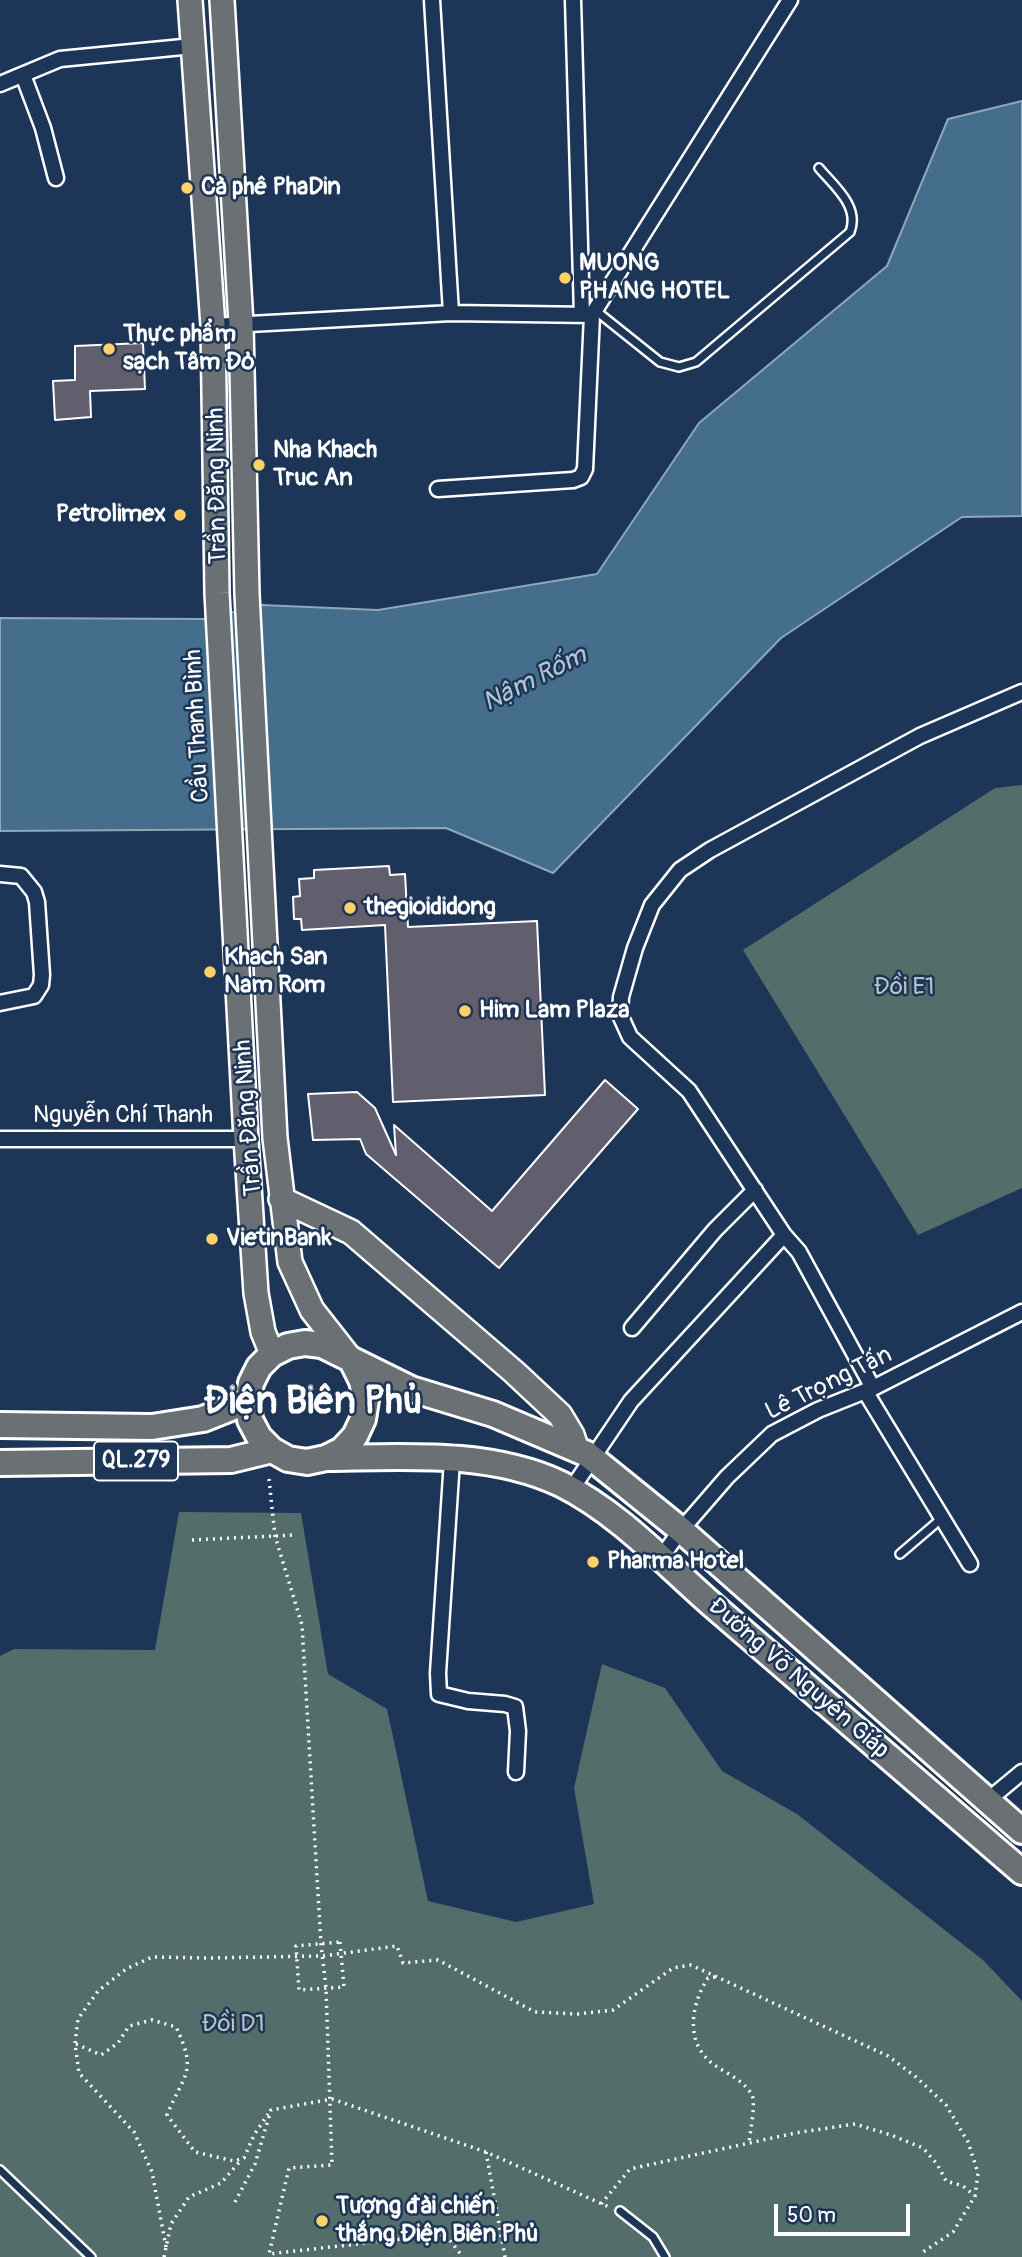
<!DOCTYPE html>
<meta charset="utf-8">
<style>
body{margin:0}
#map{position:relative;width:1022px;height:2257px;overflow:hidden;background:#1d3557;font-family:Pangolin,sans-serif}
canvas{display:block}
.scale{position:absolute;left:774px;top:2204px;width:136px;height:32px;box-sizing:border-box;border:4px solid #fff;border-top:0;padding-left:9px;font-size:21px;line-height:24px;white-space:nowrap;color:#fff;-webkit-text-stroke:5px #1d3557;paint-order:stroke}
</style>
<div id="map">
<canvas width="1022" height="2257"></canvas>
<div class="scale">50 m</div>
</div>
<script>
const ctx = document.querySelector('canvas').getContext('2d');
ctx.lineJoin = 'round';
function fillPath(path, color) {
  ctx.fillStyle = color;
  ctx.fill(path, 'evenodd');
}
function stroke(path, color, width, dash) {
  ctx.strokeStyle = color;
  ctx.lineWidth = width;
  ctx.lineCap = dash ? 'butt' : 'round';
  ctx.setLineDash(dash || []);
  ctx.stroke(path);
}
function drawText(font, color, halo, rows, align = 'center') {
  ctx.font = font + ' Pangolin,sans-serif';
  ctx.lineWidth = 5;
  ctx.setLineDash([]);
  ctx.textBaseline = 'middle';
  ctx.strokeStyle = halo;
  ctx.fillStyle = color;
  for (const [text, x, y, turn = 0] of rows) {
    ctx.save();
    ctx.translate(x, y);
    ctx.rotate((+turn || 0) * Math.PI / 180);
    ctx.textAlign = isNaN(turn) ? turn : align;
    if (halo) ctx.strokeText(text, 0, 0);
    ctx.fillText(text, 0, 0);
    ctx.restore();
  }
}
const green = new Path2D(`
 M1022 785V1188L918 1235 743 950 995 788Z
 M179 1512 301 1513 328 1674 387 1709 428 1901 516 1922 594 1904 574 1788 602 1664 665 1688 722 1771 797 1814 983 1960 1022 2001V2257H0V1656L14 1649 155 1650Z`);
const water = new Path2D(`
 M1022 101V516L962 517 781 638 553 873 446 828 0 831V618L206 619 262 605 378 610 597 574 699 423 887 266 948 119Z`);
const building = new Path2D(`
 M143 343 145 389 90 391 91 417 55 420 53 381 75 380V346Z
 M389 866 390 875 405 874 408 927 537 921 545 1095 393 1102 385 925 302 930 301 919H294L293 897 300 896 299 879 314 878V870Z
 M605 1080 638 1109 499 1268 366 1154 360 1139 313 1140 308 1094 357 1092 375 1108 396 1155 394 1125 492 1211Z`);
const path = new Path2D(`
 M269 1479 275 1536 302 1625 321 1944 326 1988 332 2165 289 2168 269 2254 445 2234 463 2257
 M192 1540 294 1535
 M340 1942 344 1987 299 1990 296 1946Z
 M715 1977 708 1978C694 1999 686 2032 703 2054 715 2071 741 2075 752 2095 756 2104 750 2132 749 2143
 M76 2044 101 2055 118 2043 129 2026 152 2020 176 2027C198 2073 184 2073 167 2115L195 2152 234 2161 244 2158 254 2135 268 2114
 M486 2152 505 2257
 M235 2202 255 2164 271 2110 332 2099 486 2152 609 2207
 M601 2204 630 2169 795 2133 855 2124 891 2135 923 2148 937 2164 946 2181 963 2186 975 2196
 M166 2247 152 2172 134 2132 79 2073 75 2044 78 2019 98 1991 126 1969 152 1957 210 1958 322 1956 397 1946 403 1963 438 1960 535 2012 578 2014 613 2010 673 1968 691 1965 888 2056 916 2077 946 2105 968 2142 978 2173 975 2196 953 2232 920 2254
 M164 2257 171 2224 189 2197 221 2183 242 2159`);
const service = new Path2D(`
 M595 310 660 362 679 367 696 362 850 232C860 206 834 186 819 168
 M900 1554 942 1518
 M0 2170 91 2257
 M620 2211 653 2237 665 2257`);
const minor = new Path2D(`
 M432 0 451 313
 M573 0 582 315
 M23 75 43 128 56 178
 M0 84 60 59 193 46
 M213 326 451 313 592 315
 M438 489 573 480 581 477 585 469 592 315 790 0
 M0 874 21 876 34 892 37 902 42 975 41 985 34 996 0 1003
 M0 1139H246
 M632 1328 715 1230 755 1190
 M873 1388 799 1252 784 1235 689 1091 630 1037 620 1015 621 997 635 948 652 905 680 870 710 850 920 736 1022 692
 M865 1391 970 1564
 M452 1460 438 1673 439 1694 468 1701 505 1704 515 1707 518 1731 516 1772
 M571 1490 631 1401 784 1235
 M660 1559 681 1530 727 1477 772 1434 818 1410 873 1388 1022 1312
 M987 1801 1022 1772`);
const primary = new Path2D(`
 M190 0 213 326 217 593 246 1139 256 1293 263 1332 272 1354
 M222 0 241 324 247 594 275 1138 290 1262 312 1310 352 1361
 M281 1199 351 1232 514 1372 560 1415 572 1435 577 1450`);
const trunk = new Path2D(`
 M352 1361 362 1381 366 1400 363 1419 355 1436 342 1450 326 1458 307 1462 288 1459 272 1450 259 1437 250 1420 248 1401 251 1383 259 1367 272 1354 288 1346 305 1343 322 1345 411 1389 493 1414 587 1454 681 1530 1022 1831
 M0 1425 152 1427 203 1419 248 1401
 M326 1458C403 1457 490 1450 561 1484 621 1514 667 1566 717 1609 819 1697 920 1784 1022 1872
 M0 1463 231 1460 272 1450`);
const markers = [
 [187,188,7,"#ffd166"],
 [565,278,7,"#ffd166"],
 [109,349,7,"#ffd166"],
 [259,465,7,"#ffd166"],
 [180,515,7,"#ffd166"],
 [350,908,7,"#ffd166"],
 [210,972,7,"#ffd166"],
 [465,1011,7,"#ffd166"],
 [212,1239,7,"#ffd166"],
 [593,1562,7,"#ffd166"],
 [322,2221,7,"#ffd166"]
];
const shields = [
 [136,1461,84]
];
const shieldNames = [
 ["QL.279",136,1461]
];
const poiNames = [
 ["Cà phê PhaDin",201,188],
 ["MUONG",579,264],
 ["PHANG HOTEL",579,292],
 ["Thực phẩm",123,335],
 ["sạch Tâm Đỏ",123,363],
 ["Nha Khach",273,451],
 ["Truc An",273,479],
 ["Petrolimex",166,515,"right"],
 ["thegioididong",364,908],
 ["Khach San",224,958],
 ["Nam Rom",224,986],
 ["Him Lam Plaza",479,1011],
 ["VietinBank",226,1239],
 ["Pharma Hotel",607,1562],
 ["Tượng đài chiến",336,2207],
 ["thắng Điện Biên Phủ",336,2235]
];
const streetNames = [
 ["Trần Đăng Ninh",218,486,-91],
 ["Cầu Thanh Bình",198,726,-93],
 ["Nguyễn Chí Thanh",123,1116],
 ["Trần Đăng Ninh",249,1118,-94],
 ["Lê Trọng Tấn",829,1384,-26],
 ["Đường Võ Nguyên Giáp",798,1679,41]
];
const parkNames = [
 ["Đồi E1",904,988],
 ["Đồi D1",233,2025]
];
const waterNames = [
 ["Nậm Rốm",535,680,-27]
];
const townNames = [
 ["Điện Biên Phủ",313,1403]
];
fillPath(green, '#536d6a');
fillPath(water, '#446e8b');
stroke(water, '#8fa8b9', 2);
fillPath(building, '#615e6d');
stroke(building, '#fff', 2);
stroke(service, '#fff', 12);
stroke(minor, '#fff', 19);
stroke(primary, '#fff', 28);
stroke(trunk, '#fff', 30);
stroke(path, '#fff', 3.5, [2, 5]);
stroke(service, '#1d3557', 7);
stroke(minor, '#1d3557', 14);
stroke(primary, '#6a7074', 23);
stroke(trunk, '#6a7074', 24);
for (const [x, y, r, color] of markers) {
  const dot = new Path2D();
  dot.arc(x, y, r, 0, 2 * Math.PI);
  ctx.fillStyle = color;
  ctx.fill(dot);
  stroke(dot, '#1d3557', 2.5);
}
for (const [x, y, w] of shields) {
  const box = new Path2D();
  box.roundRect(x - w / 2, y - 19.5, w, 39, 5);
  ctx.fillStyle = '#1d3557';
  ctx.fill(box);
  stroke(box, '#fff', 2);
}
drawText('bold 23px', '#fff', null, shieldNames);
drawText('bold 24px', '#fff', '#1d3557', poiNames, 'left');
drawText('24px', '#fff', '#1d3557', streetNames);
drawText('24px', '#bac5c3', '#1d3557', parkNames);
drawText('italic 26px', '#b4c5d1', '#1d3557', waterNames);
drawText('bold 38px', '#fff', '#1d3557', townNames);
</script>
